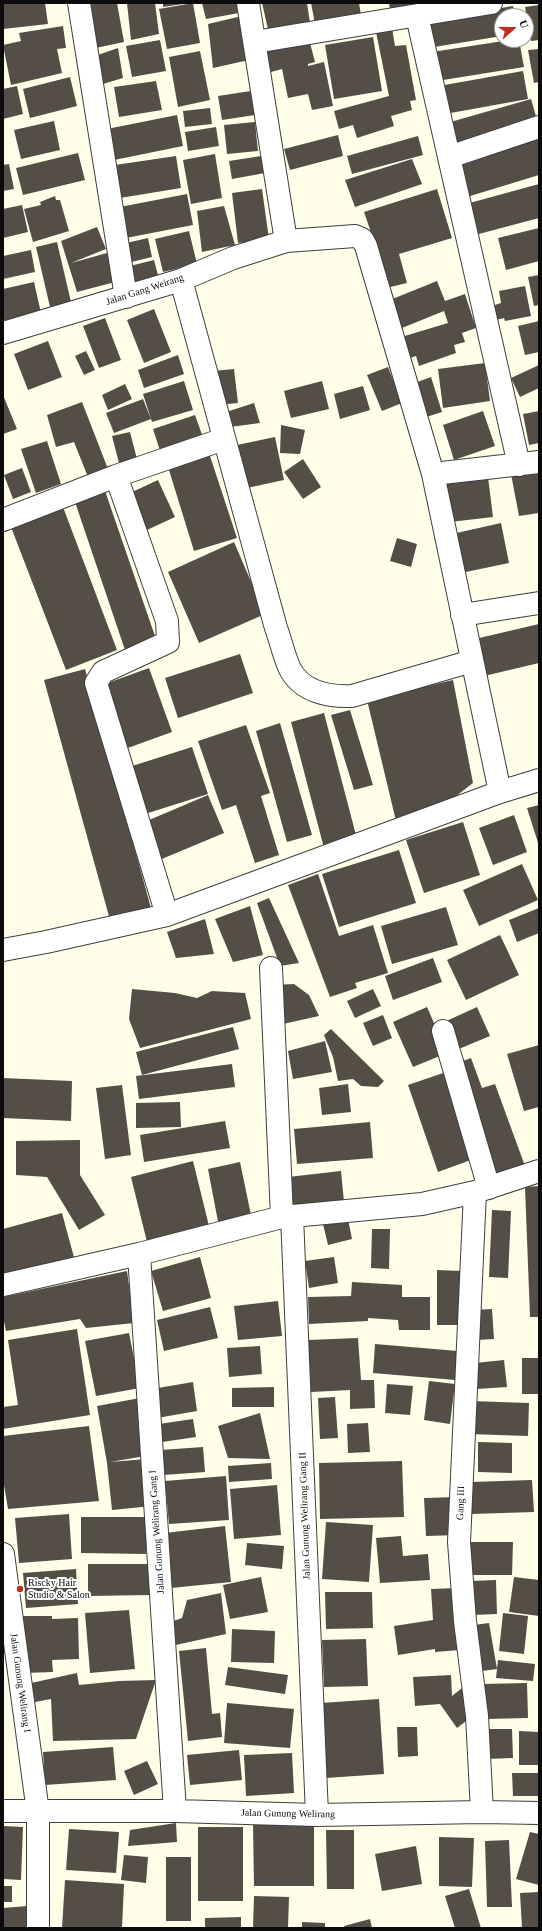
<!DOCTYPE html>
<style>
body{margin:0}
#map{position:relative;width:542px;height:1931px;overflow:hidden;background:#fffee9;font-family:Georgia,serif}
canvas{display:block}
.frame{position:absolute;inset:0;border:4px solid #0b0b0b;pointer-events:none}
.north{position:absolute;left:494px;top:8px;width:40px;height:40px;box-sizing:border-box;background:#fff;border:1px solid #9d9d9d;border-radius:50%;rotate:69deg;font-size:11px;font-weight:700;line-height:16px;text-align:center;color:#0b0b0b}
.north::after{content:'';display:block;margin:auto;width:14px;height:18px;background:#bd2e20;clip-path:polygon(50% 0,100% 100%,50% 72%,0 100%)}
</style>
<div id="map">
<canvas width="542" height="1931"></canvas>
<div class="frame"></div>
<div class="north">U</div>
</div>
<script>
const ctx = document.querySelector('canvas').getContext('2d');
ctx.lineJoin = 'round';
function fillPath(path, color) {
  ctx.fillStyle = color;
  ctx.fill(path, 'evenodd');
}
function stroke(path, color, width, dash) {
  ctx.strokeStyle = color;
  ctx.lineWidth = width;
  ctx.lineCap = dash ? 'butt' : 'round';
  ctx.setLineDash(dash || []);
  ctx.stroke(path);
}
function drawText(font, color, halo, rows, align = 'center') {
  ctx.font = font + ' Georgia,serif';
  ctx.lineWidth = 4;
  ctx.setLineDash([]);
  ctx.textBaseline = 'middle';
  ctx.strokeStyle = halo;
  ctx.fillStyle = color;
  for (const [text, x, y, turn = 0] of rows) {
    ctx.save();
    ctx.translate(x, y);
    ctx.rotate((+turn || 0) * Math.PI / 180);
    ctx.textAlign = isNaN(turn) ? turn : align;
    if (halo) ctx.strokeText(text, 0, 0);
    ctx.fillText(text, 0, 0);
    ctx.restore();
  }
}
const building = new Path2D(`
 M3 3H45L48 24 3 29Z
 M83 3H117L124 42 91 49Z
 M127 3H155L159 34 131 40Z
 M163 3H183V4L163 7Z
 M193 3 200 43 167 49 159 9Z
 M202 3H238L239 13 206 19Z
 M262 3H307L311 30 270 38Z
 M311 3H359L361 15 315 24Z
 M389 3H417V7L390 10Z
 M539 5V40L531 41 525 7Z
 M513 6 515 16H502V36L428 48 424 21Z
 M242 16 249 60 213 68 208 24Z
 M63 26 66 48 57 49 62 73 11 85 3 45 21 41 19 33Z
 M392 28 395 46 406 45 416 100 410 101 412 110 391 116 394 126 357 138 353 125 339 129 334 111 389 96 376 32Z
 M373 37 382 91 334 99 325 45Z
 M309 39 315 62 308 64V66L324 62 333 106 312 110 308 94 288 98 282 69 271 72 266 49Z
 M160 40 166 71 132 77 126 46Z
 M510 40H519L524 67 437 81 432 52Z
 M118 48 123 78 96 86 92 57Z
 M539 49V82L534 83 528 50Z
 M200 51 210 100 178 107 169 57Z
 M523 71 528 99 445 114 439 86Z
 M70 77 77 106 30 118 23 89Z
 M156 81 162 110 119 117 114 87Z
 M17 86 23 114 3 119V89Z
 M251 91 255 115 222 120 218 96Z
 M531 99 538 123 453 146 447 123Z
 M210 108 212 124 185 127 183 111Z
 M177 115 183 146 114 160 107 129Z
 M54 121 60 150 21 159 14 130Z
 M255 122 258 151 227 154 224 125Z
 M216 127 219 146 188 151 185 132Z
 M338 135 343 156 290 170 284 149Z
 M418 136 423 155 352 174 347 156Z
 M539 138V175L467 197 457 163Z
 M78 153 85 180 23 195 16 168Z
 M215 154 222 198 191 204 183 160Z
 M176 156 181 188 120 198 115 165Z
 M261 156 265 173 232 179 229 161Z
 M412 159 422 184 355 207 345 180Z
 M9 164 14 189 3 191V165Z
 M539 184V218L475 235 466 204Z
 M262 189 269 239 238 243 232 193Z
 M437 189 452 238 399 254 407 283 382 289 377 250 364 212Z
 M187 194 193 225 126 238 120 207Z
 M55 196 56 200H60L69 231 33 242 24 209 41 205 40 202Z
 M22 205 28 232 3 238V209Z
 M224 206 235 245 202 252 197 211Z
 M97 227 106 249 71 263 107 253 115 282 77 292 61 241Z
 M539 228V261L506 270 498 238Z
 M189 231 197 264 163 272 155 239Z
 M148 238 152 257 127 263 122 244Z
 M57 242 71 302 50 307 36 247Z
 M31 250 35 272 3 279V256Z
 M154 260 160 283 136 289 130 266Z
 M539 275V305L534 306 528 277Z
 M437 281 445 301 465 294 476 328 462 333 465 342 454 345 456 353 419 366 416 356 404 360 398 338 448 323 444 311 397 330 385 302Z
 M34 282 41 313 3 322V289Z
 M525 286 531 316 505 321 504 318 496 320 492 306 501 303 499 291Z
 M154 309 171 352 144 363 127 320Z
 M105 318 121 360 99 368 83 326Z
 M539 321V352L525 355 518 326Z
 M48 341 62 377 28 390 14 354Z
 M86 351 95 370 84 375 75 356Z
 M178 355 184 374 144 388 138 370Z
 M485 363 490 401 443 408 438 369Z
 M539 365V388L520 397 511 378Z
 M388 367 402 403 382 411 367 375Z
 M234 369 238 403 217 405 213 371Z
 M431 377 442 412 420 419 409 385Z
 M184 381 193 410 152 422 143 394Z
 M322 381 329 409 291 418 284 391Z
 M125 384 132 399 108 410 102 395Z
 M363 386 370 410 340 419 334 394Z
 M3 395 17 429 3 434Z
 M143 399 151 419 114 433 106 413Z
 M82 402 108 469 88 477 74 442 56 447 47 415Z
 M254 403 260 423 230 427 223 413Z
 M483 411 495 446 454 460 443 425Z
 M539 411V443L529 445 523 414Z
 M195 415 205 443 162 457 153 429Z
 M281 425 305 430 300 454 280 453Z
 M130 432 138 463 120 467 112 436Z
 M275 437 284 480 247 488 237 445Z
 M47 441 61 484 36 493 21 449Z
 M209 453 237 538 194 551 169 470Z
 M303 459 321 487 303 499 284 472Z
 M22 468 31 492 13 499 4 475Z
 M539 468V513L519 516 511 474Z
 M488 477 493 517 450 522 445 482Z
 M158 480 175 517 147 530 130 493Z
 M103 485 156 639 125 650 73 496Z
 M63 507 117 650 66 670 11 527Z
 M501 523 509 563 461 573 452 534Z
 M397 538 417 544 411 567 390 561Z
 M234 542 265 614 199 643 168 572Z
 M539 624V663L484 676 475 639Z
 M240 654 253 693 178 718 165 678Z
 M149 668 172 732 125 749 102 685Z
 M85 669 151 908 110 920 44 680Z
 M453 680 473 783 447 803 396 821 367 700Z
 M350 710 373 785 354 790 331 715Z
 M324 713 357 839 324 848 291 722Z
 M280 723 312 835 287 842 256 731Z
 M246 725 270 793 261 796 279 855 255 863 236 805 222 810 198 741Z
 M192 747 208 794 145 814 129 767Z
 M208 795 224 833 157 861 142 823Z
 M539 805V846L527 808Z
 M514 815 527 852 493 865 479 828Z
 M463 822 480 875 424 893 406 840Z
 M399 850 416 903 339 927 322 874Z
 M522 864 538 900 479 926 463 890Z
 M318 874 339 936 373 925 388 973 355 983 357 988 330 997 288 885Z
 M269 898 299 963 280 966 257 903Z
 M250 906 263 955 233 962 215 919Z
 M446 907 458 945 392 964 381 926Z
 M539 908V933L517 942 509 920Z
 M205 919 214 954 176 958 167 932Z
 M500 935 519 975 466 1000 447 960Z
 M433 958 442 982 393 1000 385 976Z
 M294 984 309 995 319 1016 283 1024 273 985Z
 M132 989 175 993 197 998 212 991 245 993 251 1019 140 1048 129 1019Z
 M373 989 381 1006 355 1018 347 1001Z
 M427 1007 447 1053 413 1067 393 1022Z
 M477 1007 490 1036 454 1051 442 1023Z
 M383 1015 392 1038 373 1046 363 1023Z
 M233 1027 239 1049 142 1075 136 1052Z
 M331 1029 384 1081 378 1087 361 1086 353 1079 338 1081 333 1057 324 1035Z
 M325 1041 332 1072 293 1079 288 1051Z
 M539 1045V1107L524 1111 507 1054Z
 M471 1058 482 1088 495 1084 525 1166 496 1176 457 1063Z
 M232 1064 235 1087 139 1099 136 1076Z
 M449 1071 479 1157 438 1172 408 1085Z
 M3 1078 72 1081 71 1121 3 1118Z
 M348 1084 351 1112 322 1115 319 1088Z
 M122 1085 131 1155 105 1159 96 1088Z
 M180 1102 181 1127 136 1128V1103Z
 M225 1121 230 1148 144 1162 140 1135Z
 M370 1122 373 1158 297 1164 294 1129Z
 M80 1140V1175L105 1215 79 1230 47 1177 16 1175V1141Z
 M193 1161 209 1226 147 1242 131 1177Z
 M240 1162 252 1220 219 1227 208 1169Z
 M341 1171 344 1202 291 1208 288 1177Z
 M539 1186V1317H530L525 1187Z
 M492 1210 511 1211 508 1278 489 1277Z
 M62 1213 75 1261 3 1280V1229Z
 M348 1219 352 1239 328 1245 323 1224Z
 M372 1229H390L389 1269 371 1268Z
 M200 1257 211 1298 163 1311 151 1271Z
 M334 1257 338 1283 309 1288 305 1261Z
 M437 1270 462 1271V1325H437Z
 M127 1271 134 1323 86 1328 80 1319 6 1331 3 1317V1297Z
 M352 1282 402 1285V1297H430V1330H399L398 1320 368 1318V1321L309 1324 308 1297 351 1296Z
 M278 1301 282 1336 238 1340 234 1306Z
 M210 1307 218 1338 164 1351 157 1320Z
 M492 1309 494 1339 476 1340 474 1310Z
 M77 1329 90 1415 3 1429V1407L18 1405 8 1340Z
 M129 1333 140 1388 96 1396 85 1341Z
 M358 1338 361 1380H374L375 1408 350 1409V1390L311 1392 308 1340Z
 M375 1344 458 1351 455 1380 373 1373Z
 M260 1346 262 1374 229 1377 227 1348Z
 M522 1358H539V1394H522Z
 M504 1360 507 1387 477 1389 475 1363Z
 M429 1381 455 1384 450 1424 424 1420Z
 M193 1382 197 1411 157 1418 152 1389Z
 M387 1384 413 1386 410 1415 385 1413Z
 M274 1387V1407H232V1388Z
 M335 1397 338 1438 320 1439 318 1398Z
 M140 1398 151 1455 110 1462 147 1459 152 1506 112 1510 107 1463 97 1406Z
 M470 1401 529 1403 528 1436 469 1434Z
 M260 1413 270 1459 228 1458 218 1426Z
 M193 1419 196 1437 162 1442 159 1424Z
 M368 1423 370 1452 348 1453 347 1424Z
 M89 1426 99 1501 8 1509 3 1479V1436Z
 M478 1442 512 1443V1473L478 1472Z
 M203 1447 205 1472 163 1475 161 1450Z
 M402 1461 404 1517 320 1519 319 1463Z
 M271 1463 272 1479 229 1482 228 1466Z
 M226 1476 229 1520 169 1524 165 1481Z
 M532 1480 534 1512 472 1514 471 1482Z
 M277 1485 281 1535 234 1539 230 1489Z
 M457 1497 459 1535 426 1536 424 1498Z
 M69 1514 72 1559 19 1563 15 1518Z
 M81 1517H146V1554L81 1553Z
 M326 1522 373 1525 369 1582 322 1579Z
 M225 1526 231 1582 171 1588 165 1533Z
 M401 1536 403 1556 428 1554 430 1580 380 1583 376 1538Z
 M466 1542H513L512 1575H466Z
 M247 1543 284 1546 282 1569 245 1565Z
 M88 1564H151V1595L88 1596Z
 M76 1569 78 1604 26 1608 23 1573Z
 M261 1577 268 1612 230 1619 223 1585Z
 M514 1577 539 1580V1616L509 1612Z
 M496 1580 497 1614 472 1615 471 1581Z
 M456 1588 460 1650 435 1652V1649L398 1655 394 1626 433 1620 431 1589Z
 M325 1592H372L373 1628 326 1629Z
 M221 1593 226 1634 171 1646 165 1624 182 1618 187 1600Z
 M129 1610 135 1669 90 1673 85 1613Z
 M503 1613 528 1616 524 1654 499 1651Z
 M23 1616H52V1619L78 1618 79 1659 52 1660 53 1672 24 1673Z
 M489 1623 497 1669 498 1660 535 1664 533 1681 496 1678 497 1669 482 1671 474 1625Z
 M232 1629 275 1631 274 1663 231 1662Z
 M366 1639 368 1686 324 1687 322 1640Z
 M206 1648 212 1714 220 1713 222 1737 188 1741 179 1651Z
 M228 1667 288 1675 285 1694 225 1685Z
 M77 1673 79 1685 119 1681 156 1680 136 1739 53 1741 51 1699 35 1702 31 1683Z
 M451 1675 452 1696 462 1688 474 1715 457 1728 440 1704 415 1706 413 1677Z
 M527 1683 528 1718 485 1719 484 1684Z
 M379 1699 384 1774 326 1778 321 1703Z
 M227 1703 294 1709 290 1748 224 1743Z
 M397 1727H417L418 1756 398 1757Z
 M485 1729H512L513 1758 486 1759Z
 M519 1731 539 1732V1765H519Z
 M113 1747 116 1780 45 1785 43 1752Z
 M239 1750 242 1780 190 1785 187 1755Z
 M292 1753 294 1793 246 1796 244 1755Z
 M147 1761 158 1784 134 1795 124 1771Z
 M512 1773H539V1796H513Z
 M176 1823 177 1842 128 1846 130 1830Z
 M253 1825H314V1886H254Z
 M3 1826 23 1827 21 1880 3 1879Z
 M198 1827H243V1901H198Z
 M69 1829 119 1832 116 1873 66 1870Z
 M326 1830H354V1889H327Z
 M530 1832 539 1834V1885L516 1879Z
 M439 1837 474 1838 472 1887 439 1886Z
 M509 1840 512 1907H487L485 1841Z
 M416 1846 422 1884 382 1891 375 1854Z
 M124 1855 148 1857 146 1883 121 1880Z
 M166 1857H191V1921H166Z
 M65 1880 124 1884 122 1928H62Z
 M3 1886H12V1902H3Z
 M469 1889 481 1928H455L445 1896Z
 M539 1892V1927L522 1928 520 1893Z
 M254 1896 289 1897 288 1928H253Z
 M28 1906 29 1928H3V1908Z
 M241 1917V1928H205V1918Z
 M370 1919 372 1928H345L344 1926Z
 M302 1922 325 1923V1928H302Z`);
const minor = new Path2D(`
 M79 3 126 297
 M248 3 286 241
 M417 16 519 465
 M255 42 491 3
 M449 157 539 127
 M181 280 276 628C281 641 284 657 290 669 302 692 329 697 352 696L472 661
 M3 333 181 280 233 258 286 241 355 236 362 239 366 246 433 474 500 792
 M433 474 539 462
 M116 476 167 621 168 642 103 672 96 683 167 915
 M3 520 116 476 224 439
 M462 615 539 603
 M3 950 46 942 167 915 500 792 539 780
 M271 968 282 1217
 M443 1031 489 1188
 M475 1192 459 1542 465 1621 477 1716 482 1812
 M292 1216 317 1815
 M139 1254 175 1811
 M3 1285 139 1254 282 1217 422 1204 475 1192 539 1171
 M3 1554 38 1812V1928
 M3 1811H175L317 1815 482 1812 539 1813`);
const markers = [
 [20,1589,4,"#bd2e20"]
];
const streetNames = [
 ["Jalan Gang Weirang",145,290,-18],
 ["Gang III",461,1503,-88],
 ["Jalan Gunung Welirang Gang II",305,1516,-92],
 ["Jalan Gunung Welirang Gang I",157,1532,-94],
 ["Jalan Gunung Welirang I",20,1683,82],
 ["Jalan Gunung Welirang",288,1814,1]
];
const poiNames = [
 ["Riscky Hair",28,1583],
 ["Studio & Salon",28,1595]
];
fillPath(building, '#544e47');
stroke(minor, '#3e3e3e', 24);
stroke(minor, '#fff', 22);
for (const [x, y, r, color] of markers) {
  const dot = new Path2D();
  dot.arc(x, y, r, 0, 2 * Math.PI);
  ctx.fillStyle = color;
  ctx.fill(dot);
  stroke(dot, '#fff', 1.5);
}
drawText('10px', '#0b0b0b', '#fff', streetNames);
drawText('10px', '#0b0b0b', '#fff', poiNames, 'left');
</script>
